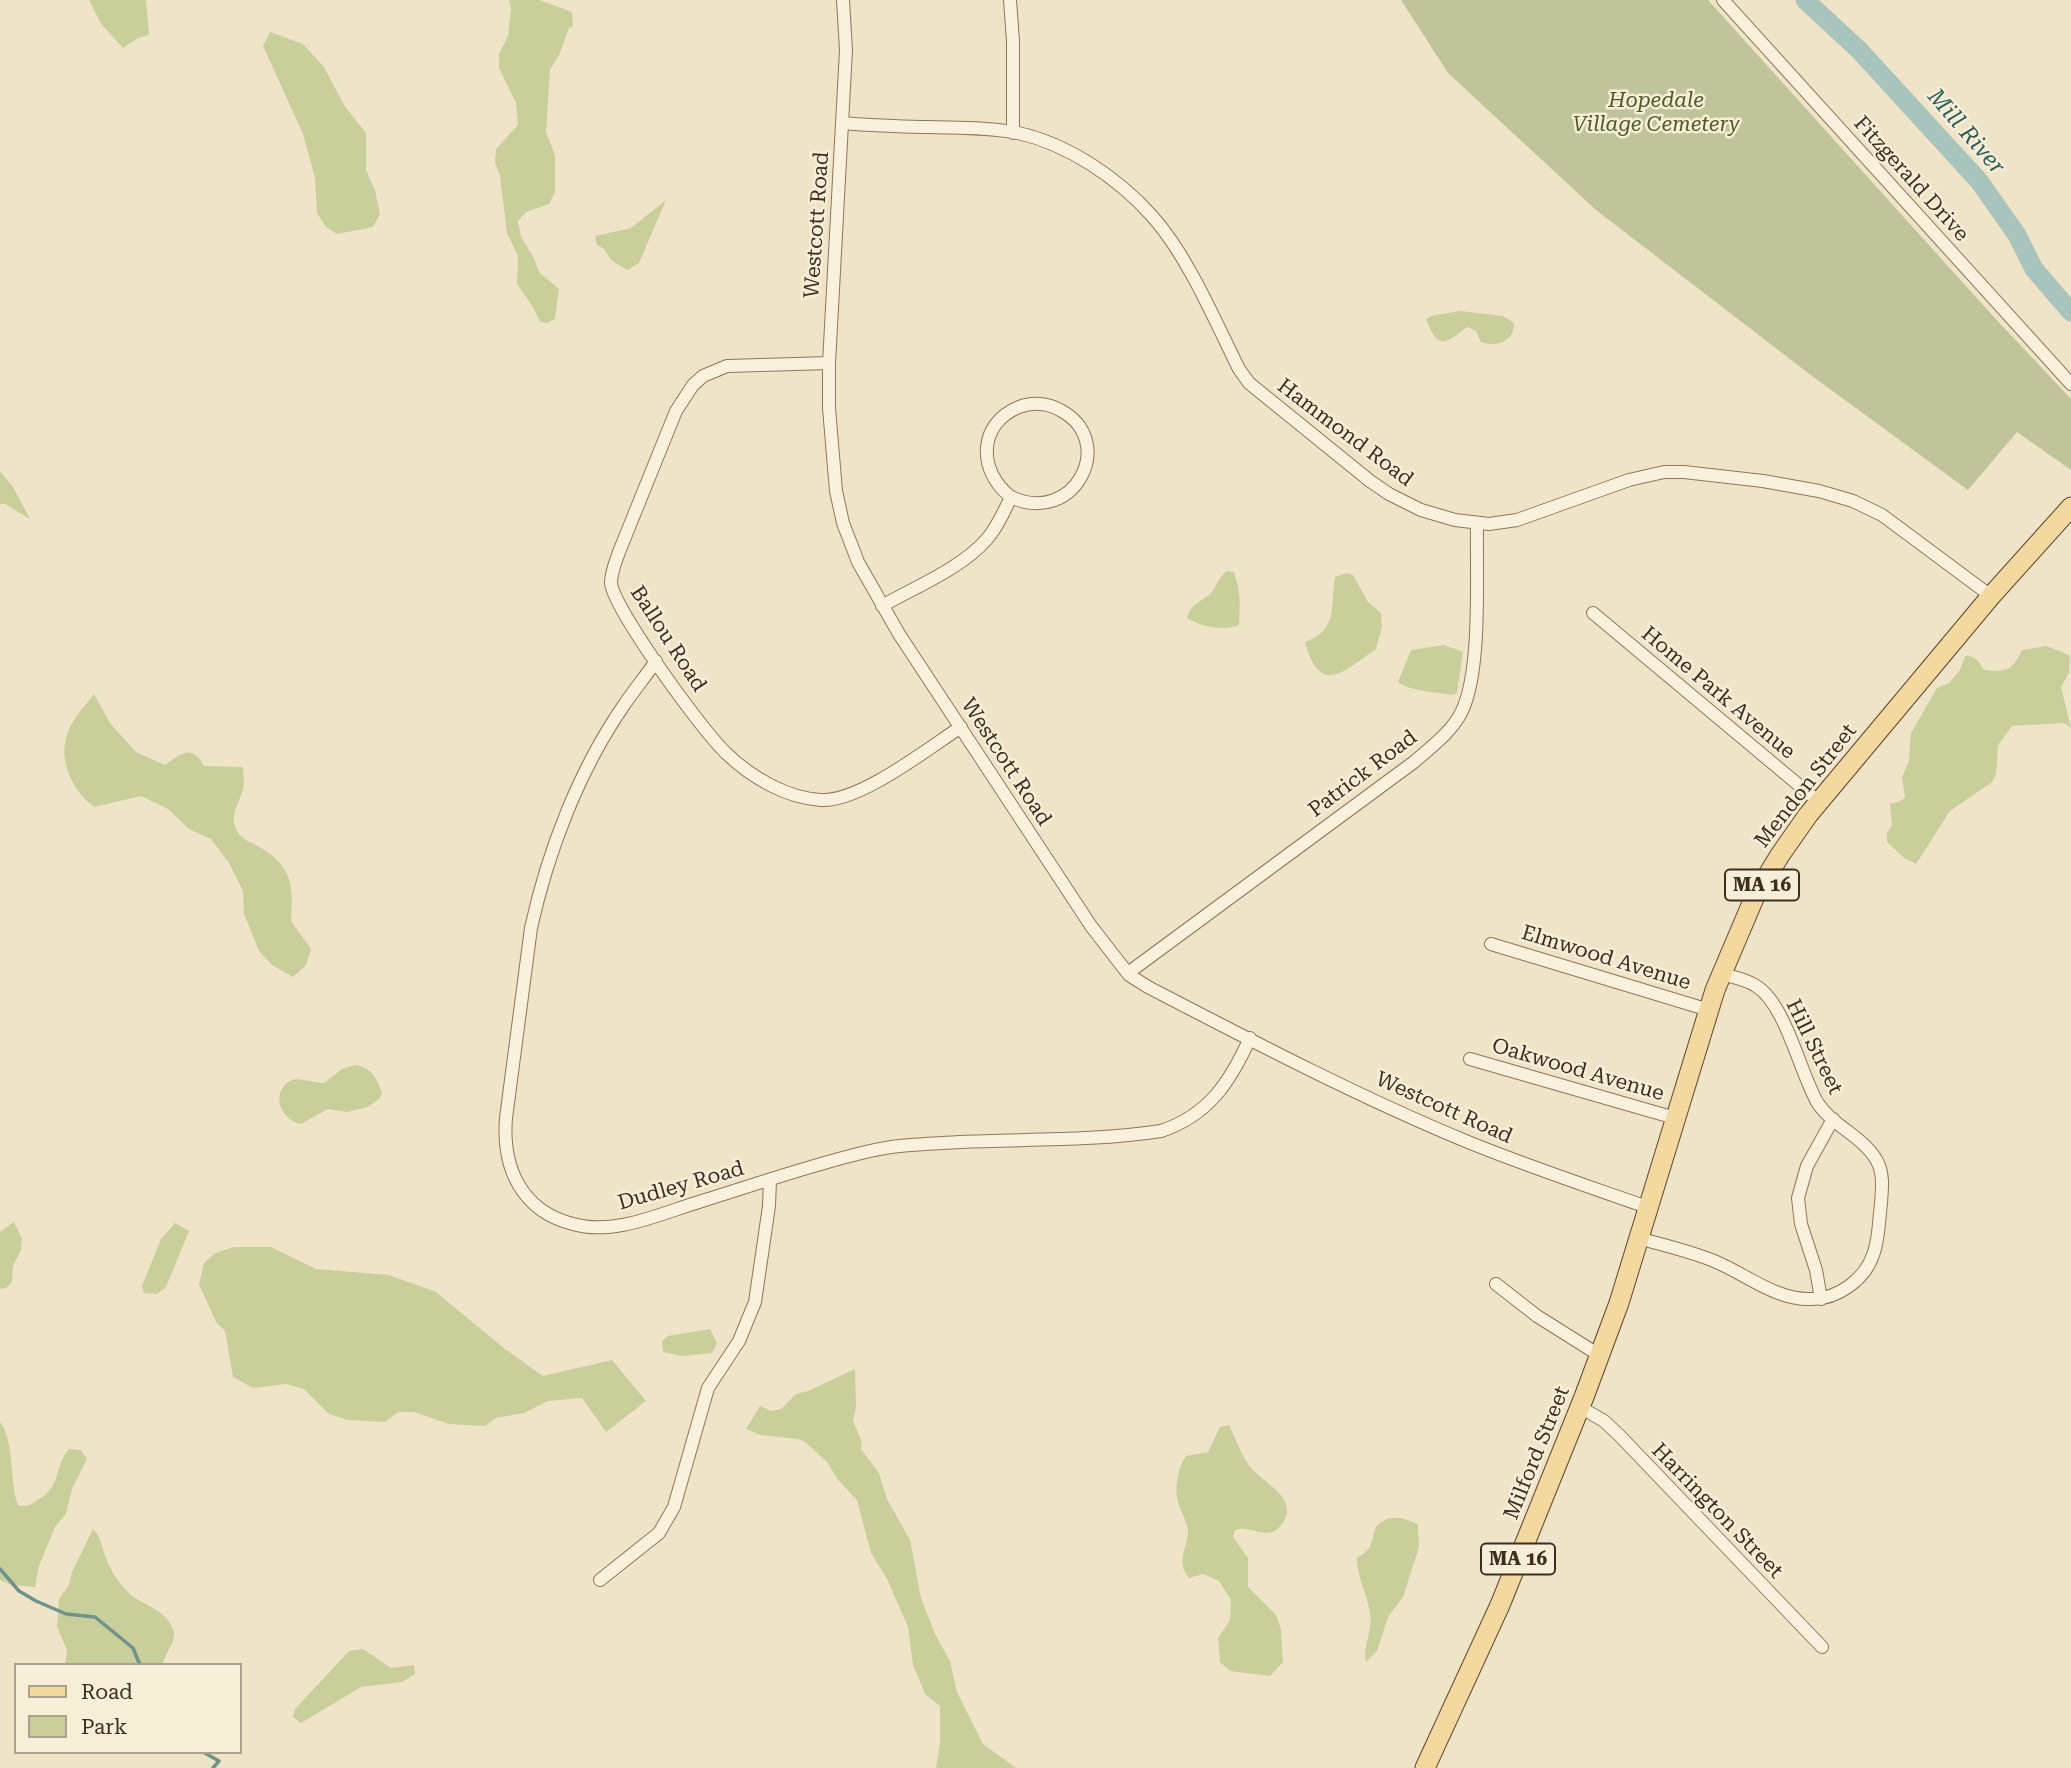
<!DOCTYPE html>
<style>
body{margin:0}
#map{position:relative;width:2071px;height:1768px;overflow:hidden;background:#f0e4c8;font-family:"Roboto Serif",serif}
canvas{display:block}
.legend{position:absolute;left:14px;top:1663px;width:228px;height:91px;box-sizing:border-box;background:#f7eed8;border:2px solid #ada18e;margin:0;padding:9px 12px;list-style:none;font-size:21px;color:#3d2e20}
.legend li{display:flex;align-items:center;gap:14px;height:35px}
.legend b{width:35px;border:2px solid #ada18e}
</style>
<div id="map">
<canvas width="2071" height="1768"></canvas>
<ul class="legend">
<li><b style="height:9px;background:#f3d9a0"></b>Road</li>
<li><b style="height:19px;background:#c9cf9b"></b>Park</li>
</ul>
</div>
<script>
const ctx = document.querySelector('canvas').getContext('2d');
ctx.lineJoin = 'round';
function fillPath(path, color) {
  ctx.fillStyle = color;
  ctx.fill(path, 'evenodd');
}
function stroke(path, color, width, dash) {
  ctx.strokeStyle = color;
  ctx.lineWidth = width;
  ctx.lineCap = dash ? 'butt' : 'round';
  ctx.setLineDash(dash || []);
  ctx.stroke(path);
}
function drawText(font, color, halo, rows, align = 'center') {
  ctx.font = font + ' "Roboto Serif",serif';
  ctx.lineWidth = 5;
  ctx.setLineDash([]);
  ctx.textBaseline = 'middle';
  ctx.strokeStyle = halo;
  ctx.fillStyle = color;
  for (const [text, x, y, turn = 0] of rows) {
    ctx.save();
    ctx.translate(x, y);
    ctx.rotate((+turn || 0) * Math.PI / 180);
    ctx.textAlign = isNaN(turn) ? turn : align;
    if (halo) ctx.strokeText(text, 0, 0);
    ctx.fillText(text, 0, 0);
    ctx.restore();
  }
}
const green = new Path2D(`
 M89 0H146L149 35 138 38 123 48 101 24Z
 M509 0H539L572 12 573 26 569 28 559 55 550 70 546 132 555 155V192L549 204 526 212 518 221 521 237 533 256 539 272 559 289 555 319 547 323 540 322 533 307 517 284 518 256 507 233 500 176 495 162 496 149 518 125 516 103 499 68V54L508 36 511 9Z
 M270 32 303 44 324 67 344 105 366 133V170L375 190 380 214 373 227 337 234 326 227 317 213 315 178 303 134 263 46Z
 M666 200 639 263 627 270 611 260 604 249 597 245 595 236 631 228Z
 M1460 311 1503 316 1514 323C1514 343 1496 347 1481 342L1476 331 1467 327C1444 345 1438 350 1426 319L1431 316Z
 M0 471 13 487 30 519 5 504H0Z
 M1227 571 1234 572C1241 593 1240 604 1239 625 1223 631 1201 627 1187 618 1190 605 1200 602 1210 594 1217 587 1218 577 1227 571Z
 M1347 573 1353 575 1368 602 1381 613 1382 627 1376 649C1343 672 1320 697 1305 642 1339 630 1330 605 1335 577Z
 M1444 645 1463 652 1457 693 1452 695C1436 692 1409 691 1398 682L1411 650Z
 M2046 646 2067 654 2070 657 2069 673 2061 687 2071 728 2064 723 2012 726 1998 745 1996 774 1992 782 1950 811 1916 864 1904 858 1887 842V833L1892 826 1890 804 1901 801 1905 797 1902 777 1909 761 1911 733 1937 688 1949 683 1960 670 1965 656C1976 655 1979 662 1984 670 2007 672 2012 671 2022 650Z
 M94 694 110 723 136 752 165 765C182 753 192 744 204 766L243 767C243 772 244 778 244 784 243 798 230 811 235 826 238 836 245 840 254 844 291 864 294 881 291 921L311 949 306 965 293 977 272 965 259 951 244 914 243 891 229 863 211 839 189 829 168 809 141 796 94 807C73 791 58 761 67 735 71 720 85 706 94 694Z
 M355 1065C371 1067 377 1078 382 1093L380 1098 368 1107 347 1112 328 1109 301 1124C282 1121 269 1094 290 1081 298 1076 315 1084 324 1083L342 1069Z
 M14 1222 22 1239 21 1250 13 1266 12 1282 6 1288 0 1289V1232Z
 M175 1223 189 1231 166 1287 157 1294 144 1293 142 1286 161 1239Z
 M234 1247H271L316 1269 389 1275 436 1292 505 1349 543 1376 612 1360 646 1401 606 1432 582 1398 548 1401 524 1413 496 1418 485 1426 449 1424 414 1412H398L385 1422 348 1420 329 1414 304 1389 286 1384 253 1388 233 1377 225 1331 216 1322 199 1284 204 1263 215 1253Z
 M710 1329 717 1343 712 1353 682 1356 663 1352 662 1341 668 1336Z
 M855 1369 856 1408 853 1421 862 1442 861 1449 879 1473 887 1499 910 1540 921 1598 935 1634 950 1661 957 1692 983 1744 1016 1768H936L940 1744V1706L925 1694 913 1665 908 1627 887 1579 871 1553 857 1500 838 1480 827 1462 805 1442 798 1439 761 1435 746 1429 760 1406 771 1411 781 1409 796 1394 808 1391Z
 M0 1422C15 1441 9 1481 18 1505 27 1507 30 1505 38 1500 62 1486 54 1466 69 1449L81 1450 87 1459 72 1489 66 1514 55 1527 39 1566 35 1587 12 1585 0 1580Z
 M1229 1425C1236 1439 1242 1458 1252 1469 1265 1484 1297 1497 1284 1521 1281 1525 1277 1531 1272 1532 1260 1536 1248 1525 1235 1530L1233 1537 1248 1558V1587L1276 1615 1281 1629 1283 1662 1270 1676 1230 1671 1220 1662 1218 1638 1230 1620 1231 1600 1219 1581 1203 1574 1189 1578C1175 1562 1188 1548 1188 1531 1187 1520 1179 1509 1177 1498 1175 1486 1178 1466 1186 1456L1208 1452 1220 1427Z
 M1389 1518H1402L1418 1524 1419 1547 1403 1597 1388 1617 1377 1651 1366 1662C1363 1644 1373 1631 1370 1613 1367 1593 1357 1578 1357 1558 1361 1555 1368 1551 1370 1546 1377 1531 1370 1526 1389 1518Z
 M93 1529C102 1538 101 1547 106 1558 111 1572 120 1585 131 1595 145 1606 166 1610 173 1629 178 1641 164 1653 163 1665H65L67 1650 57 1627 59 1599 69 1585 72 1572Z
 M363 1649 391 1668 414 1665 415 1674 402 1682 361 1687 301 1723 293 1717 295 1709 349 1651Z`);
const cemetery = new Path2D(`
 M1401 0H1708L1992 315 2071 399V470L2017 432 1968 490 1812 376 1596 210 1448 73Z`);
const stream = new Path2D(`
 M0 1569 19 1591 36 1601 66 1614 95 1617 133 1648 140 1665
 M203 1752 219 1761 213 1768`);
const river = new Path2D(`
 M1805 0 1859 50 1979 181 2017 235 2034 269 2071 312`);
const minor = new Path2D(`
 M843 0 846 50 829 363V408L836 491 843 523 858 562 899 634 1091 926 1129 975 1148 987C1252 1041 1359 1097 1468 1142 1527 1166 1587 1186 1647 1207
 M1010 0 1013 41V133
 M1723 0 2071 384
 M842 123C871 125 899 127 928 127 958 128 988 127 1018 133 1068 144 1118 178 1152 216 1188 256 1215 321 1239 369L1249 383 1370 481 1389 494 1421 510 1455 520 1489 524 1517 520 1629 480 1664 472H1684L1763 481 1819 491 1853 501 1882 515 1991 596
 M829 363 727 366 703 376 693 385 676 411 619 552C616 561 611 572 611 583 614 610 704 733 727 754 751 777 786 798 821 800 860 802 927 749 961 727
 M882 606C915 587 962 568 987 539 997 527 1004 512 1011 497 978 472 977 424 1019 407 1032 402 1048 403 1060 410 1119 441 1074 527 1011 497
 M1593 613 1819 802
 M656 661C646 676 634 690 624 705 579 770 548 851 531 928L506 1118C502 1167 521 1211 573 1224 614 1236 662 1213 702 1201 757 1184 813 1164 870 1151 899 1144 930 1144 960 1142 1026 1139 1096 1141 1161 1131 1209 1115 1230 1082 1250 1038
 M1491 944 1709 1010
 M1128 973 1414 762C1431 747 1452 732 1462 711 1482 669 1476 572 1477 523
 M1470 1059 1675 1118
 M1638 1238C1663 1245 1690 1251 1714 1261 1746 1274 1777 1301 1812 1299 1838 1299 1865 1279 1873 1255 1879 1240 1879 1219 1881 1203 1882 1189 1884 1174 1877 1161 1863 1136 1832 1126 1817 1102 1800 1072 1785 1003 1756 986 1746 979 1732 977 1721 974
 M1496 1284 1537 1316 1599 1355
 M1821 1299 1816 1270 1801 1224 1798 1198 1807 1166 1833 1119
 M1580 1407 1604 1421 1619 1435 1822 1647
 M600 1580 659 1533 674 1507 708 1388 739 1341 755 1302 769 1206 770 1180`);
const primary = new Path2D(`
 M1425 1768 1500 1605 1584 1397 1619 1303 1715 990 1755 896 1780 855 1808 815 1991 596 2071 507`);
const shields = [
 [1762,885,74],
 [1518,1559,74]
];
const shieldNames = [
 ["MA 16",1762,885],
 ["MA 16",1518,1559]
];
const parkNames = [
 ["Hopedale",1656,101],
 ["Village Cemetery",1656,125]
];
const streetNames = [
 ["Fitzgerald Drive",1911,179,48],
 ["Westcott Road",817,225,-86],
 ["Hammond Road",1345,433,37],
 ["Ballou Road",668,639,57],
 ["Home Park Avenue",1718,693,40],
 ["Westcott Road",1006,762,57],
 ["Patrick Road",1363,774,-37],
 ["Mendon Street",1806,786,-52],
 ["Elmwood Avenue",1606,958,17],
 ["Hill Street",1814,1047,64],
 ["Oakwood Avenue",1578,1070,16],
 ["Westcott Road",1444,1108,24],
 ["Dudley Road",681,1186,-16],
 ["Milford Street",1537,1453,-68],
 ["Harrington Street",1717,1511,46]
];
const waterNames = [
 ["Mill River",1966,132,49]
];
fillPath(green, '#c9cf9b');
fillPath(cemetery, '#bfc49a');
stroke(stream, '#6f938a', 3.5);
stroke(river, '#a9c4bc', 19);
stroke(minor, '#8d765c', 14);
stroke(primary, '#5b4430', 21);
stroke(minor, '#faf1dc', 12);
stroke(primary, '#f3d9a0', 19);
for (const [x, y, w] of shields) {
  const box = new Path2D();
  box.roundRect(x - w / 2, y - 15.5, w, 31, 5);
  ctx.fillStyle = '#f7eed8';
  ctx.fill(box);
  stroke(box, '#3d2e20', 2);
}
drawText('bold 19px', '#3d2e20', null, shieldNames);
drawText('italic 21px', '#4d5a26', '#f7eed8', parkNames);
drawText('21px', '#3d2e20', '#f7eed8', streetNames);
drawText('italic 23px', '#2f5d5a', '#f7eed8', waterNames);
</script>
